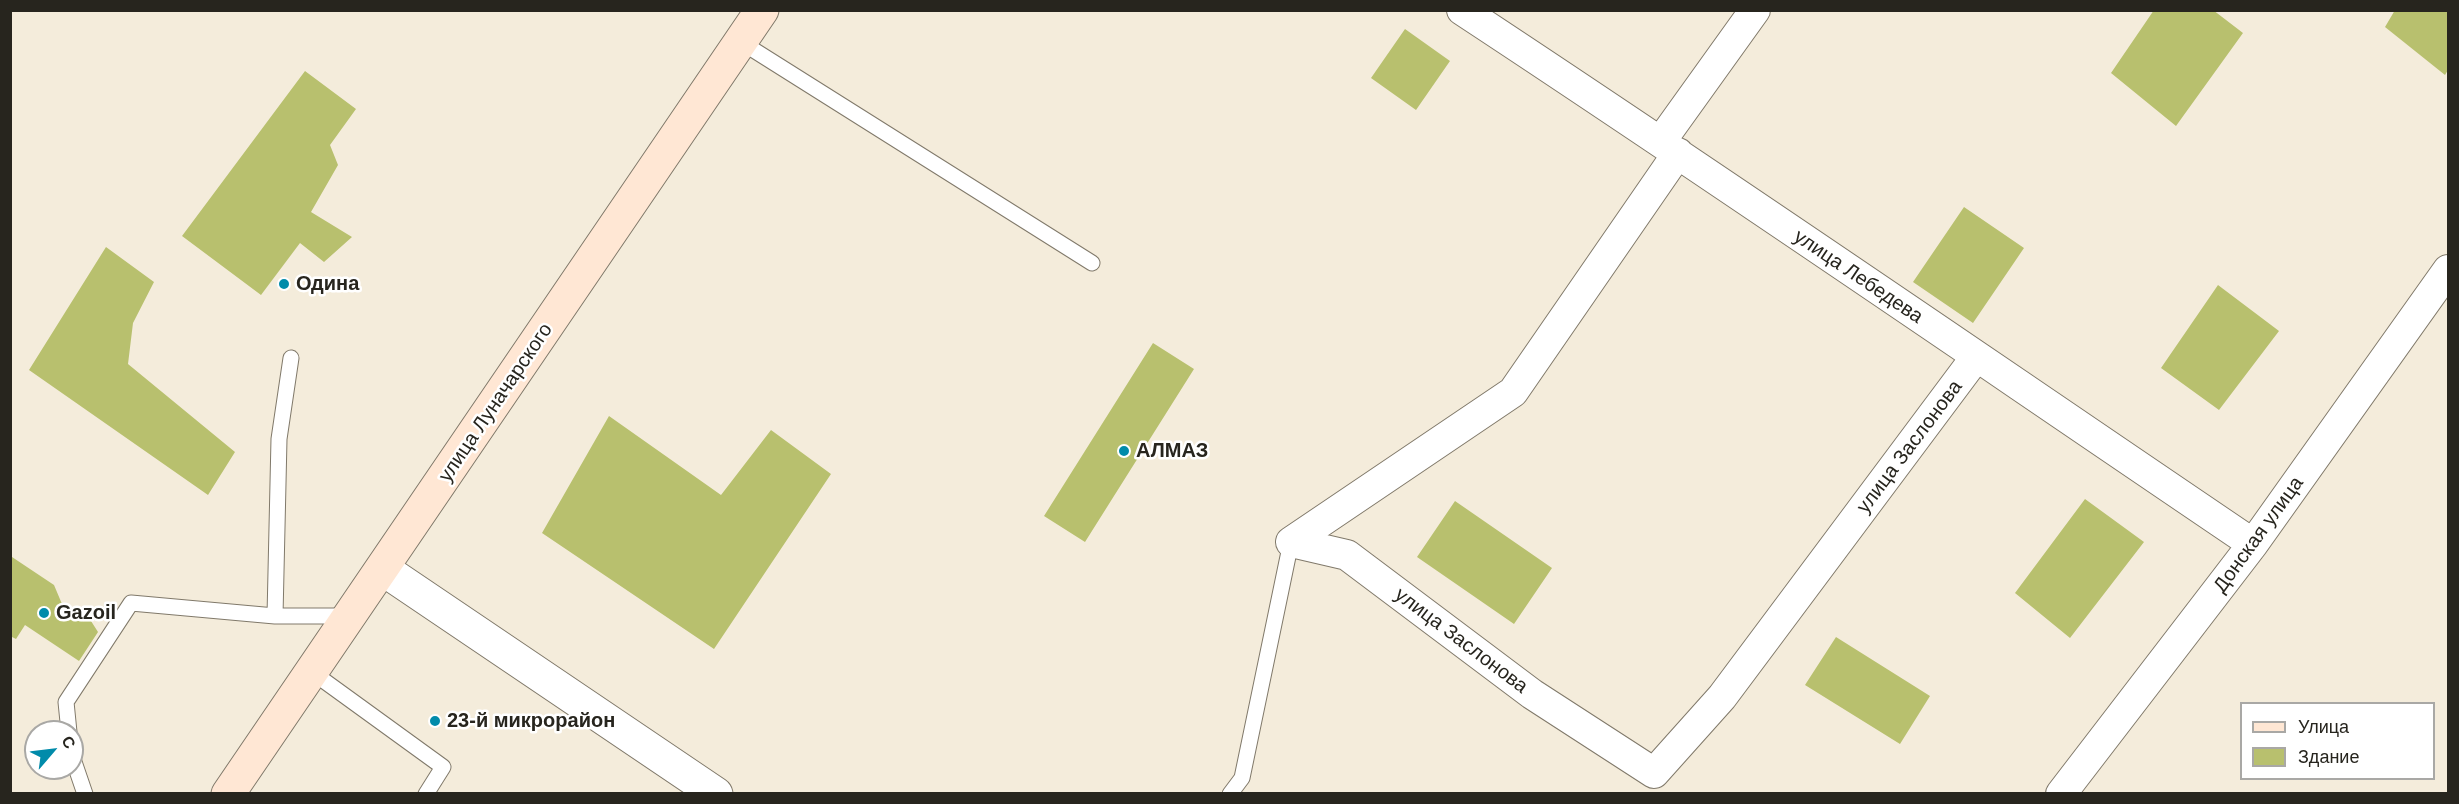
<!DOCTYPE html>
<meta charset="utf-8">
<style>
body{margin:0}
#map{position:relative;width:2459px;height:804px;overflow:hidden;background:#f4ecdb;font-family:Helvetica,sans-serif}
canvas{display:block}
.frame{position:absolute;inset:0;border:12px solid #27251e;pointer-events:none}
.legend{position:absolute;left:2240px;top:702px;width:195px;height:78px;box-sizing:border-box;background:#fff;border:2px solid #a9a8a5;margin:0;padding:8px 10px;list-style:none;font-size:18px;color:#27251e}
.legend li{display:flex;align-items:center;gap:12px;height:30px}
.legend b{width:30px;border:2px solid #a9a8a5}
.north{position:absolute;left:24px;top:720px;width:60px;height:60px;box-sizing:border-box;background:#fff;border:2px solid #a9a8a5;border-radius:50%;rotate:62deg;font-size:16px;font-weight:700;line-height:24px;text-align:center;color:#27251e}
.north::after{content:'';display:block;margin:auto;width:21px;height:27px;background:#018baa;clip-path:polygon(50% 0,100% 100%,50% 72%,0 100%)}
</style>
<div id="map">
<canvas width="2459" height="804"></canvas>
<div class="frame"></div>
<ul class="legend">
<li><b style="height:8px;background:#ffe7d4"></b>Улица</li>
<li><b style="height:16px;background:#b8c06e"></b>Здание</li>
</ul>
<div class="north">С</div>
</div>
<script>
const ctx = document.querySelector('canvas').getContext('2d');
ctx.lineJoin = 'round';
function fillPath(path, color) {
  ctx.fillStyle = color;
  ctx.fill(path, 'evenodd');
}
function stroke(path, color, width, dash) {
  ctx.strokeStyle = color;
  ctx.lineWidth = width;
  ctx.lineCap = dash ? 'butt' : 'round';
  ctx.setLineDash(dash || []);
  ctx.stroke(path);
}
function drawText(font, color, halo, rows, align = 'center') {
  ctx.font = font + ' Helvetica,sans-serif';
  ctx.lineWidth = 5;
  ctx.setLineDash([]);
  ctx.textBaseline = 'middle';
  ctx.strokeStyle = halo;
  ctx.fillStyle = color;
  for (const [text, x, y, turn = 0] of rows) {
    ctx.save();
    ctx.translate(x, y);
    ctx.rotate((+turn || 0) * Math.PI / 180);
    ctx.textAlign = isNaN(turn) ? turn : align;
    if (halo) ctx.strokeText(text, 0, 0);
    ctx.fillText(text, 0, 0);
    ctx.restore();
  }
}
const building = new Path2D(`
 M2154 10H2213L2243 33 2176 126 2111 73Z
 M2395 10H2448V70L2445 75 2385 27Z
 M1405 29 1450 61 1416 110 1371 78Z
 M305 71 356 109 330 145 338 165 311 212 352 237 324 262 300 243 261 295 182 236Z
 M1964 207 2024 248 1973 323 1913 282Z
 M106 247 154 282 133 323 128 364 235 452 208 495 29 370Z
 M2218 285 2279 331 2219 410 2161 368Z
 M1153 343 1194 369 1085 542 1044 516Z
 M609 416 721 495 771 430 831 474 714 649 542 533Z
 M2085 499 2144 542 2070 638 2015 593Z
 M1455 501 1552 568 1514 624 1417 557Z
 M12 557 54 585 62 604 91 621 98 632 79 661 25 625 16 639 10 636Z
 M1836 637 1930 696 1900 744 1805 685Z`);
const service = new Path2D(`
 M741 42 1092 263
 M275 616 279 439 291 358
 M312 672 443 767 426 794
 M69 732 66 702 131 603 275 616H349
 M72 756 85 794
 M1230 794 1242 778 1291 542`);
const minor = new Path2D(`
 M1462 10C1728 185 1990 366 2253 544
 M1661 141 1755 10
 M1678 153 1513 392 1291 542 1347 555 1532 694 1654 773 1722 697 1976 357
 M2061 794 2253 544 2448 270`);
const tertiary = new Path2D(`
 M383 569 716 794`);
const secondary = new Path2D(`
 M228 794 762 10`);
const markers = [
 [284,284,6,"#018baa"],
 [1124,451,6,"#018baa"],
 [44,613,6,"#018baa"],
 [435,721,6,"#018baa"]
];
const streetNames = [
 ["улица Лебедева",1858,277,34],
 ["улица Луначарского",496,403,-56],
 ["улица Заслонова",1910,447,-53],
 ["Донская улица",2259,535,-54],
 ["улица Заслонова",1461,641,37]
];
const poiNames = [
 ["Одина",296,284],
 ["АЛМАЗ",1136,451],
 ["Gazoil",56,613],
 ["23-й микрорайон",447,721]
];
fillPath(building, '#b8c06e');
stroke(service, '#80796a', 17);
stroke(minor, '#80796a', 32);
stroke(tertiary, '#80796a', 35);
stroke(secondary, '#80796a', 35);
stroke(service, '#fff', 15);
stroke(minor, '#fff', 30);
stroke(tertiary, '#fff', 33);
stroke(secondary, '#ffe7d4', 33);
for (const [x, y, r, color] of markers) {
  const dot = new Path2D();
  dot.arc(x, y, r, 0, 2 * Math.PI);
  ctx.fillStyle = color;
  ctx.fill(dot);
  stroke(dot, '#fff', 2);
}
drawText('20px', '#27251e', '#fff', streetNames);
drawText('bold 20px', '#27251e', '#fff', poiNames, 'left');
</script>
